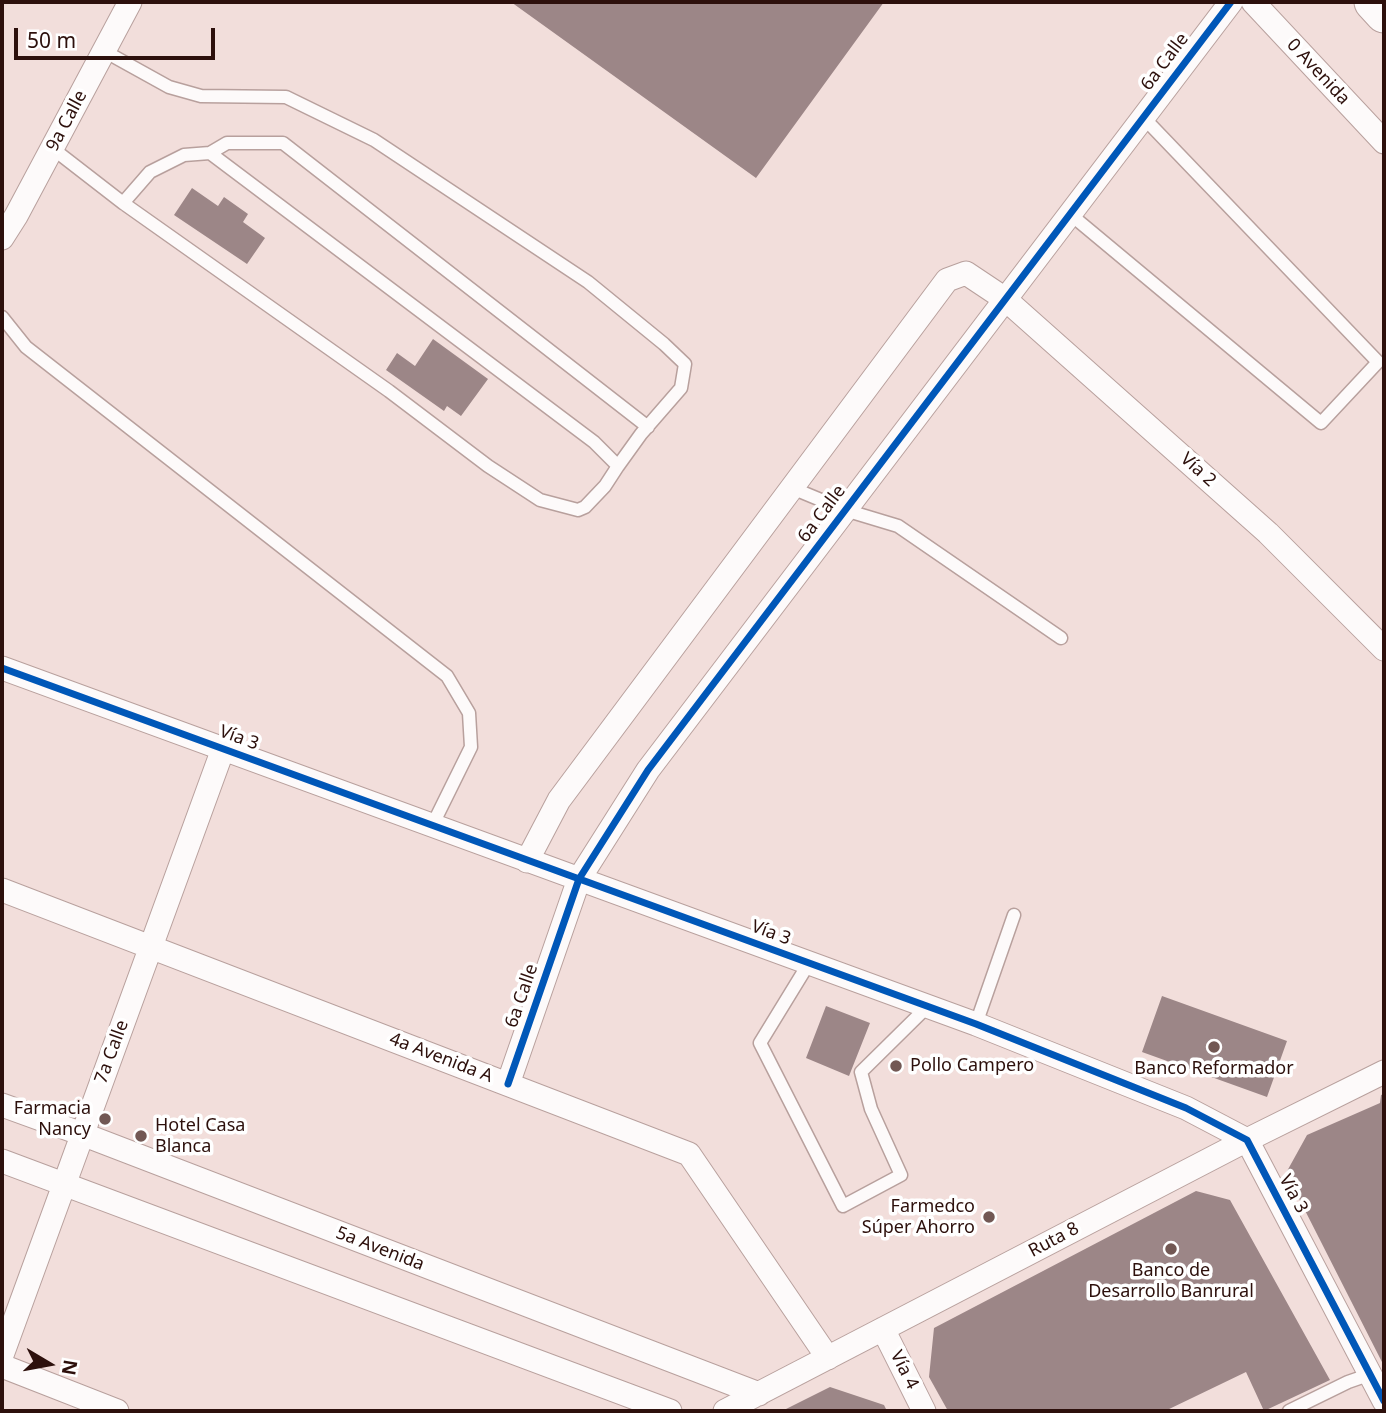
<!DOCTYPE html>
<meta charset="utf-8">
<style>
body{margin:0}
#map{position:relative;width:1386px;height:1413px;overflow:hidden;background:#f2dedb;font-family:"Noto Sans",sans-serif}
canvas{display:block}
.frame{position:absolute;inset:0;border:4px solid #2d100c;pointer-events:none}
.north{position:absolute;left:14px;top:1329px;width:70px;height:70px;-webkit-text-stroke:5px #fff;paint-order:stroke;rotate:100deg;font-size:19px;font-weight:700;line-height:28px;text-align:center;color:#2d100c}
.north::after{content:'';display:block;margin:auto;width:24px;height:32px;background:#2d100c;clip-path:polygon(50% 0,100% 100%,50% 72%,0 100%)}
.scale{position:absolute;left:14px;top:28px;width:201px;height:32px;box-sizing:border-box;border:4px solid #2d100c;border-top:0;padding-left:9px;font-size:21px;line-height:24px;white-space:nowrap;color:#2d100c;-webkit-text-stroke:5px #fff;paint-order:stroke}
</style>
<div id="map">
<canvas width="1386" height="1413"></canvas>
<div class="frame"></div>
<div class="north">N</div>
<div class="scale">50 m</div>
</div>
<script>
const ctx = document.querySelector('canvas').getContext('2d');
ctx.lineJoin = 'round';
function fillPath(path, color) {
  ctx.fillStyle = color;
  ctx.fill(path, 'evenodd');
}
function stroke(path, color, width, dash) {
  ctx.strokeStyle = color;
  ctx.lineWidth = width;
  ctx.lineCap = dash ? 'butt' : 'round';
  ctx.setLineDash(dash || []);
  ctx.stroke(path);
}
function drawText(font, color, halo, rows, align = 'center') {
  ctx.font = font + ' "Noto Sans",sans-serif';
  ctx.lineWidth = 7;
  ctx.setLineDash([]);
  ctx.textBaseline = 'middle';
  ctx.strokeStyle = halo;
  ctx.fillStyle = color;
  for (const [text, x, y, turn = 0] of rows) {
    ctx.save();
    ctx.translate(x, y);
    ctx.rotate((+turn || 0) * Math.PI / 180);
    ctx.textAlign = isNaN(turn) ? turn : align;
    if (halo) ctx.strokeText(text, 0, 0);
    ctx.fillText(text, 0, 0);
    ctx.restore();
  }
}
const building = new Path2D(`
 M511 2H884L756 178Z
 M192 188 218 206 224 197 248 214 243 222 265 238 247 264 174 215Z
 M433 339 488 379 461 416 447 406 444 411 386 370 397 353 415 366Z
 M1162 996 1287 1041 1267 1097 1142 1052Z
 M826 1006 870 1023 849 1076 806 1058Z
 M1384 1094V1366L1286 1173 1307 1135 1380 1103 1381 1095Z
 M1196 1191 1230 1200 1330 1380 1264 1411 1246 1372 1165 1411H948L929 1377 934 1328Z
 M830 1387 884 1405 887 1411H782Z`);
const service = new Path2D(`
 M104 51 169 87 201 96 286 97 374 140 588 282 664 344 685 364 681 388 641 434 618 466
 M52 148 123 203 389 391 488 466 540 500 578 510 585 507 605 486 618 466 594 442 210 153 184 155 150 172 123 203
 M210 153 227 143H283L648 427
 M1070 214 1321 423 1378 362 1143 117
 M2 317 26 347 447 676 469 713 471 747 432 826
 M792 488 845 510 898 526 1061 638
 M809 963 760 1043 843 1206 901 1175 871 1109 861 1072 928 1006
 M976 1024 1014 915
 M1289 1411 1348 1382 1371 1374`);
const minor = new Path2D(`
 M1253 2 1384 142
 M2 238 16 216 130 2
 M2 668 976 1024 1186 1108 1247 1140 1384 1401
 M527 861 559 800 947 280 966 273 1005 299 1268 533 1384 649
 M2 890 689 1154 828 1358
 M508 1084 579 879 648 770 1231 2
 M2 1105 82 1134 759 1394
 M2 1161 670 1411
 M883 1329 924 1411
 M2 1355 223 749
 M2 1366 117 1411
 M725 1411 1247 1140 1384 1072`);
const primary = new Path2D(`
 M1373 2 1384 14`);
const cycleway = new Path2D(`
 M2 668 976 1024 1186 1108 1247 1140 1384 1401
 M508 1084 579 879 648 770 1231 2`);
const markers = [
 [1214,1047,7,"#725854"],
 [896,1066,7,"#725854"],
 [105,1119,7,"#725854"],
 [141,1136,7,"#725854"],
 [989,1217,7,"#725854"],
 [1171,1249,7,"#725854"]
];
const streetNames = [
 ["6a Calle",1165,62,-53],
 ["0 Avenida",1318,72,47],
 ["9a Calle",67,121,-62],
 ["Vía 2",1198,470,42],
 ["6a Calle",822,514,-53],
 ["Vía 3",239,738,20],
 ["Vía 3",771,933,20],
 ["6a Calle",522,996,-71],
 ["7a Calle",112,1052,-70],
 ["4a Avenida A",441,1058,21],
 ["Vía 3",1293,1194,62],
 ["Ruta 8",1054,1240,-28],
 ["5a Avenida",380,1249,21],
 ["Vía 4",904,1370,63]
];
const poiNames = [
 ["Pollo Campero",910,1066],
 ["Banco Reformador",1214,1069,"center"],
 ["Farmacia",91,1109,"right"],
 ["Nancy",91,1130,"right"],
 ["Hotel Casa",155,1126],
 ["Blanca",155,1147],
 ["Farmedco",975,1207,"right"],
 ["Súper Ahorro",975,1228,"right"],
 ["Banco de",1171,1271,"center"],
 ["Desarrollo Banrural",1171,1292,"center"]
];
fillPath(building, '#9c8687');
stroke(service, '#b8a09d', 15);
stroke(minor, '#b8a09d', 25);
stroke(primary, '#b8a09d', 39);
stroke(service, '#fdfafa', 12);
stroke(minor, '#fdfafa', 23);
stroke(primary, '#fdfafa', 37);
stroke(cycleway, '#0057b8', 7);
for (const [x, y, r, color] of markers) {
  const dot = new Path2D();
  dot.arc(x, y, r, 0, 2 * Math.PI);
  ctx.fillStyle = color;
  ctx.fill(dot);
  stroke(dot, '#fff', 2.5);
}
drawText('18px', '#2d100c', '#fff', streetNames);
drawText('18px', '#2d100c', '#fff', poiNames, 'left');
</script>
